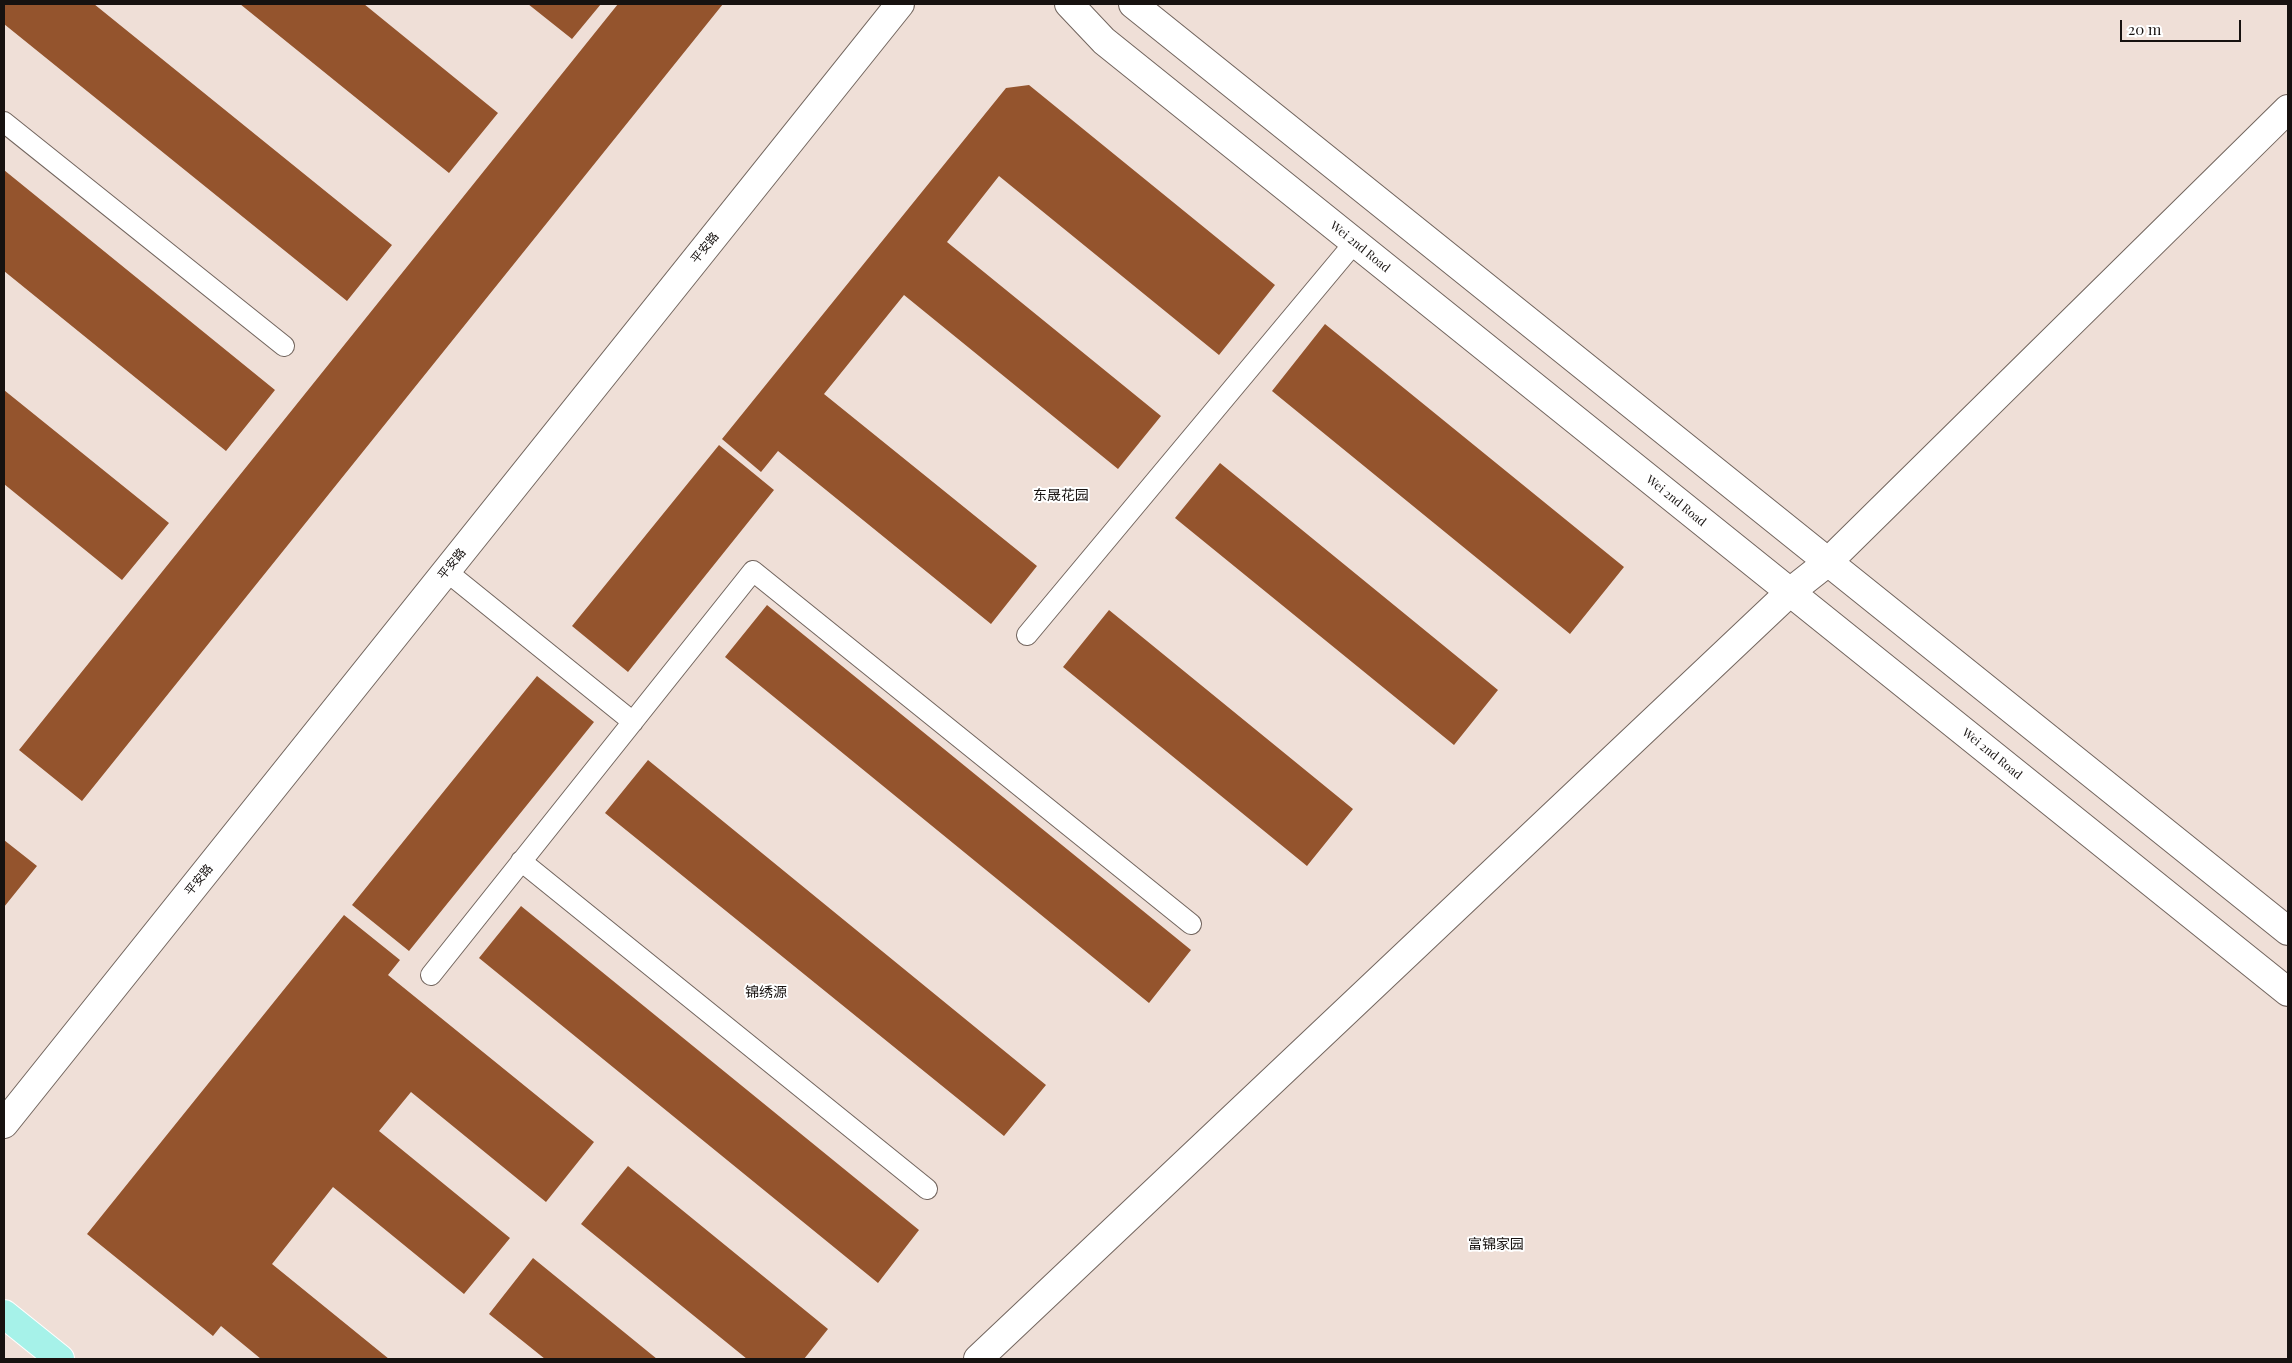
<!DOCTYPE html>
<meta charset="utf-8">
<style>
body{margin:0}
#map{position:relative;width:2292px;height:1363px;overflow:hidden;background:#efdfd7;font-family:"Playfair Display",serif}
canvas{display:block}
.frame{position:absolute;inset:0;border:5px solid #171210;pointer-events:none}
.scale{position:absolute;left:2120px;top:20px;width:121px;height:22px;box-sizing:border-box;border:2px solid #171210;border-top:0;padding-left:6px;font-size:15px;line-height:18px;white-space:nowrap;color:#171210;-webkit-text-stroke:4px #fff;paint-order:stroke}
</style>
<div id="map">
<canvas width="2292" height="1363"></canvas>
<div class="frame"></div>
<div class="scale">20 m</div>
</div>
<script>
const ctx = document.querySelector('canvas').getContext('2d');
ctx.lineJoin = 'round';
function fillPath(path, color) {
  ctx.fillStyle = color;
  ctx.fill(path, 'evenodd');
}
function stroke(path, color, width, dash) {
  ctx.strokeStyle = color;
  ctx.lineWidth = width;
  ctx.lineCap = dash ? 'butt' : 'round';
  ctx.setLineDash(dash || []);
  ctx.stroke(path);
}
function drawText(font, color, halo, rows, align = 'center') {
  ctx.font = font + ' "Playfair Display","Noto Sans SC",serif';
  ctx.lineWidth = 4;
  ctx.setLineDash([]);
  ctx.textBaseline = 'middle';
  ctx.strokeStyle = halo;
  ctx.fillStyle = color;
  for (const [text, x, y, turn = 0] of rows) {
    ctx.save();
    ctx.translate(x, y);
    ctx.rotate((+turn || 0) * Math.PI / 180);
    ctx.textAlign = isNaN(turn) ? turn : align;
    if (halo) ctx.strokeText(text, 0, 0);
    ctx.fillText(text, 0, 0);
    ctx.restore();
  }
}
const building = new Path2D(`
 M4 4H94L392 245 347 301 4 24Z
 M240 4H364L498 113 449 173Z
 M528 4H601L572 39Z
 M618 4H723L82 801 19 750Z
 M1029 85 1275 285 1219 355 999 176 947 242 1161 416 1118 469 904 295 824 394 1037 566 991 624 778 451 761 472 722 439 1006 88Z
 M4 170 275 390 226 451 4 271Z
 M1325 324 1624 567 1570 634 1272 391Z
 M4 390 169 523 122 580 4 484Z
 M719 445 774 490 628 672 572 626Z
 M1220 463 1498 690 1454 745 1175 518Z
 M767 605 1191 950 1149 1003 725 657Z
 M1109 610 1353 809 1307 866 1063 667Z
 M537 676 594 722 409 951 352 905Z
 M648 760 1046 1085 1004 1136 605 813Z
 M4 840 37 866 4 907Z
 M521 906 919 1230 878 1283 479 958Z
 M344 915 400 960 388 975 594 1142 546 1202 411 1092 379 1131 510 1238 464 1294 333 1187 272 1264 389 1359H261L221 1326 213 1336 87 1234Z
 M628 1166 828 1329 804 1359H747L581 1224Z
 M533 1258 657 1359H545L489 1314Z`);
const service = new Path2D(`
 M4 122 284 346
 M446 571 633 722
 M1027 635 1355 242
 M521 861 927 1189
 M431 975 753 571 1191 924`);
const tertiary = new Path2D(`
 M1069 4 1104 41 2288 992
 M1133 4 2288 931
 M4 1124 900 4
 M978 1359 1790 592 1828 562 2288 109`);
const primary = new Path2D(`
 M4 1314 60 1359`);
const streetNames = [
 ["Wei 2nd Road",1360,247,39],
 ["平安路",705,248,-51],
 ["Wei 2nd Road",1676,501,39],
 ["平安路",452,564,-51],
 ["Wei 2nd Road",1992,754,39],
 ["平安路",199,880,-51]
];
const neighbourhoodNames = [
 ["东晟花园",1061,496],
 ["锦绣源",766,993],
 ["富锦家园",1496,1245]
];
fillPath(building, '#94542d');
stroke(service, '#72655e', 22);
stroke(tertiary, '#72655e', 30);
stroke(primary, '#fff', 30);
stroke(service, '#fff', 20);
stroke(tertiary, '#fff', 28);
stroke(primary, '#a6f2e9', 28);
drawText('12px', '#171210', '#fff', streetNames);
drawText('14px', '#171210', '#fff', neighbourhoodNames);
</script>
